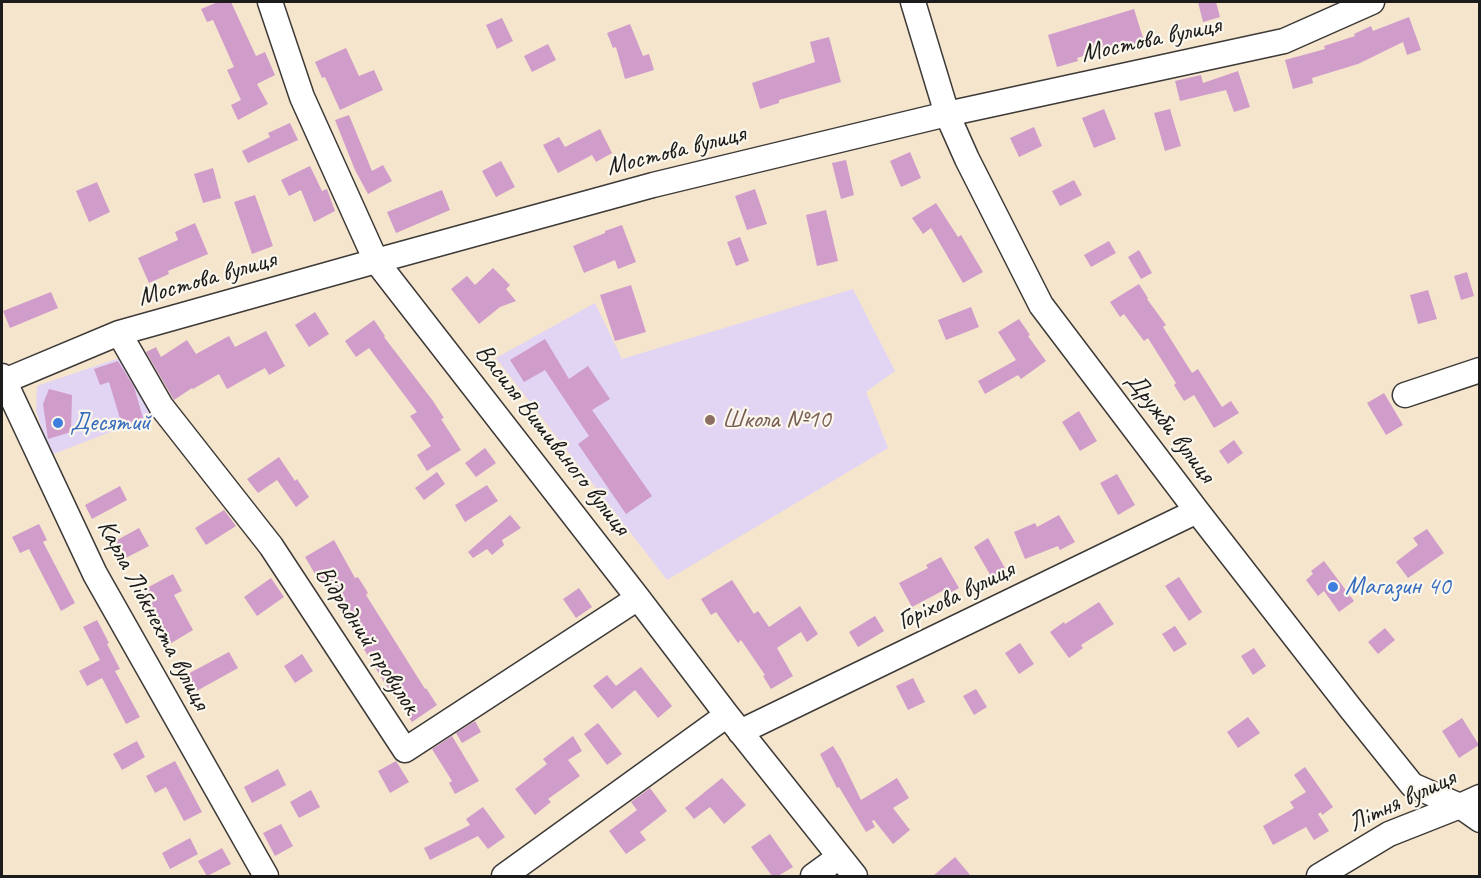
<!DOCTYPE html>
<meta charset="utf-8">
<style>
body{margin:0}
#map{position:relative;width:1481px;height:878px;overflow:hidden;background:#f5e5cd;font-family:Caveat,sans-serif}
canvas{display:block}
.frame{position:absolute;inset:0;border:3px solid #1c1c1c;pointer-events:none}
</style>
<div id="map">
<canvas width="1481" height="878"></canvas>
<div class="frame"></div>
</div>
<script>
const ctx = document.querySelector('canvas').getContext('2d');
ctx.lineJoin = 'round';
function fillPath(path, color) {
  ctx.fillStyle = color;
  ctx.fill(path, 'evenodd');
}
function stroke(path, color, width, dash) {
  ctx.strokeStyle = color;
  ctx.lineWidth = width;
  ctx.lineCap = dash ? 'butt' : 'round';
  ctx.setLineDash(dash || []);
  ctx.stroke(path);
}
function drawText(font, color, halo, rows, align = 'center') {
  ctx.font = font + ' Caveat,sans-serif';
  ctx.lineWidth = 4.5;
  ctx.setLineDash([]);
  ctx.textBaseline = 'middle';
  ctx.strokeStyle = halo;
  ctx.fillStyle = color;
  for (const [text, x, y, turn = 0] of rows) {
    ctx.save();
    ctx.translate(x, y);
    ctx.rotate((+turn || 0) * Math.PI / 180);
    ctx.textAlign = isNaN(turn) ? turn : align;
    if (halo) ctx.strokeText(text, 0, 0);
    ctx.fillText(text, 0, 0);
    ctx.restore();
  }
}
const built = new Path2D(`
 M853 289 895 371 866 392 888 448 667 580 496 358 595 303 622 359Z
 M125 356 157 414 51 455 36 411 37 386Z`);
const building = new Path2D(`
 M218 2H231L256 56 265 52 275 75 257 84 268 104 238 120 231 105 241 100 227 70 234 67 213 20 207 22 201 9Z
 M1198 2H1216L1220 17 1203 22Z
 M1134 9 1144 41 1121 49 1120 45 1077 58 1078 61 1057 67 1048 35Z
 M1409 17 1421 50 1407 55 1403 42 1358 64 1312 78 1313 83 1293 89 1285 60 1325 49 1324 46 1355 36 1354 34 1371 26 1373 31Z
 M502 18 513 41 497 49 486 25Z
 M630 24 643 56 649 54 654 70 625 79 616 47 613 48 607 33Z
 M829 37 841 82 779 100V103L760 109 752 83 815 62 810 42Z
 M548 44 556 60 532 72 524 56Z
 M346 48 359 76 374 70 383 90 340 110 325 77 322 78 315 62Z
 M1238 71 1250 107 1234 112 1226 90 1180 101 1175 81 1201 75 1203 83Z
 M1104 109 1116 139 1094 148 1082 118Z
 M1170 109 1181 146 1165 151 1154 113Z
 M349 115 372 171 383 165 392 181 368 194 355 170 335 120Z
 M290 123 298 140 248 163 242 151 270 137 268 133Z
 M1034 127 1042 146 1019 157 1010 138Z
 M600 129 612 153 596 162 592 155 558 173 543 145 559 137 565 147Z
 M910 152 921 178 901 187 890 161Z
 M846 160 854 195 841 199 832 163Z
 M501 161 515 187 496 197 482 171Z
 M310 166 322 191 327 189 335 211 314 222 301 190 289 196 281 180Z
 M213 168 221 198 203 203 194 174Z
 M1074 180 1082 195 1060 206 1052 191Z
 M97 182 110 212 89 222 76 191Z
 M755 189 767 224 747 230 735 196Z
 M442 190 450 210 396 233 387 212Z
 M255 195 273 246 252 254 234 202Z
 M936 203 958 237 961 235 983 272 963 283 931 228 923 234 912 218Z
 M826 210 838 261 817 266 806 215Z
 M195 223 208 254 168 271 169 274 149 283 138 258 178 240 175 232Z
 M622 225 636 262 618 269 615 260 584 273 573 246 605 233V231Z
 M740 237 749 261 736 266 727 242Z
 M1109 241 1116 253 1091 267 1084 255Z
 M1139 250 1152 273 1141 279 1128 257Z
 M493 268 510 285 506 289 516 301 500 307 479 324 451 289 467 276 475 285Z
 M1467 272 1474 296 1461 300 1454 276Z
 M1139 284 1148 298 1147 299 1166 325 1163 327 1192 373 1198 369 1222 407 1231 401 1239 413 1214 428 1194 395 1184 401 1174 385 1176 383 1148 338 1144 341 1124 314 1120 317 1110 302Z
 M631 285 646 332 615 341 600 295Z
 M1428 290 1437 319 1418 324 1410 295Z
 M51 292 58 308 10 328 3 311Z
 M971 307 979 327 946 340 938 320Z
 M315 312 329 334 309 347 295 325Z
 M1019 319 1030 335 1028 336 1046 361 1021 379 1018 375 985 394 978 381 1016 360 998 332Z
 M374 320 385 336 384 337 433 401 444 418 441 419 461 450 427 471 417 455 431 446 410 416 417 412 369 348 356 357 345 341Z
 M266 331 285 366 269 375 265 368 227 389 219 374 193 389 192 388 174 400 146 352 156 347 161 357 187 340 196 354 229 336 235 347Z
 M545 339 569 379 588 366 610 399 592 410 652 496 626 514 578 444 589 436 545 370 524 382 510 360Z
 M118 361 134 387 143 418 122 425 109 382 100 385 94 369Z
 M49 389 72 395 71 432 48 439 43 404Z
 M1384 393 1403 425 1386 435 1367 403Z
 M1079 411 1097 441 1080 451 1062 422Z
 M1234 440 1243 453 1228 464 1219 451Z
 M485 448 496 463 476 477 465 463Z
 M279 457 295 481 297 479 309 497 296 507 277 480 258 493 247 479Z
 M437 472 445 484 424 500 415 488Z
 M1117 474 1135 505 1118 515 1100 483Z
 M487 485 498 501 465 522 455 505Z
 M120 486 127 500 92 519 85 505Z
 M224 510 236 526 206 545 195 528Z
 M510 515 521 528 502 540 504 545 492 555 487 549 473 558 468 552Z
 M1059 515 1075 542 1060 550 1058 546 1025 559 1014 532 1035 523 1037 527Z
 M39 524 47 540 43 542 75 603 61 611 29 549 20 553 12 537Z
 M139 528 149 546 118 562 108 545Z
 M1427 529 1444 553 1408 578 1396 562 1418 545 1413 538Z
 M988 538 1006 570 992 578 974 547Z
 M334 540 355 578 358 577 368 593 366 595 425 689 426 688 437 705 412 722 386 685 317 573 315 574 305 557Z
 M941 557 959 588 946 595 944 590 912 607 899 583 928 568 926 565Z
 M1324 561 1354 601 1339 612 1324 591 1318 596 1306 580 1313 574 1311 571Z
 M173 574 182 591 174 595 193 630 168 645 159 629 163 627 143 590Z
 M1179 577 1202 612 1189 621 1165 586Z
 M271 578 284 597 257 616 244 597Z
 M732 580 754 614 758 611 769 627 800 606 818 634 807 642 801 632 777 648 793 676 771 689 763 676 765 675 741 640 738 643 716 612 711 615 701 599Z
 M579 588 592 607 576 618 563 599Z
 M1099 602 1114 624 1081 645 1083 648 1069 658 1050 632 1064 622 1065 624Z
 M875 616 884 631 858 647 849 632Z
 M97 620 109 643 107 644 120 669 115 671 140 717 126 724 102 678 87 686 79 671 100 660 83 627Z
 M1175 626 1187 644 1174 652 1162 634Z
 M1385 628 1395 640 1378 654 1368 642Z
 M1020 643 1034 664 1019 674 1005 653Z
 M1254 648 1266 666 1253 675 1241 656Z
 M229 652 238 668 193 693 184 676Z
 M302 654 313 671 295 683 284 666Z
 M641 667 672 706 658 718 635 690 612 709 593 686 607 675 616 686Z
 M913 678 925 702 908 710 896 686Z
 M976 689 987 707 974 715 963 696Z
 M1248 717 1260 733 1238 748 1227 732Z
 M1462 718 1479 745 1459 758 1442 731Z
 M475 721 481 732 462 743 456 733Z
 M598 723 622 754 607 765 584 734Z
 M452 736 479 781 455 794 449 783 452 781 432 749Z
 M573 736 582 751 568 760 580 776 548 799 551 802 535 815 515 789 547 764 543 759Z
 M137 741 145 757 122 770 113 754Z
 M833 746 841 759 861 800 897 778 909 798 893 808 910 830 893 844 874 820 872 821 875 827 866 832 839 787 837 788 820 754Z
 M175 761 202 812 184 821 166 787 155 793 146 776Z
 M396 761 409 782 390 793 378 771Z
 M1305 767 1333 807 1322 815 1321 812 1318 814 1329 831 1314 840 1306 827 1273 845 1263 826 1294 808 1290 802 1306 792 1294 775Z
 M278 769 286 785 252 803 244 787Z
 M722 778 746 805 724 824 710 807 694 819 685 808Z
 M650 788 667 811 640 832 646 840 626 854 609 831 637 810 631 802Z
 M311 790 320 807 299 818 290 802Z
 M483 807 505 837 488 849 478 836 430 860 424 848 470 825 466 819Z
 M281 824 293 846 275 856 263 833Z
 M770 834 793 867 778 876H772L751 847Z
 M190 838 198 854 170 869 162 853Z
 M222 848 231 864 207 876 198 861Z
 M955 857 971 876H933Z`);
const minor = new Path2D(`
 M270 2 302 97 376 261 638 598 727 715 855 876
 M913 2 947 114 967 159 1041 305 1197 511 1351 709 1412 785 1460 806 1480 820
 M119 333 161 406 271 546 405 750 638 598
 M2 376 95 574 266 876
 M2 382 119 333 376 261 653 185 947 114 1284 41 1372 2
 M1405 395 1480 370
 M740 732 1197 511
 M504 876 727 715
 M813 876 839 857
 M1319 876 1389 834 1460 806 1480 797`);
const markers = [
 [710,420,6,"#8d6e63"],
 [58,423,6,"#3f7fe0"],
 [1333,587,6,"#3f7fe0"]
];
const streetNames = [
 ["Мостова вулиця",1151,40,-12],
 ["Мостова вулиця",676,151,-14],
 ["Мостова вулиця",207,279,-16],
 ["Дружби вулиця",1170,428,53],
 ["Василя Вишиваного вулиця",552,440,52],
 ["Горіхова вулиця",956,596,-26],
 ["Карла Лібкнехта вулиця",153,615,62],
 ["Відрадний провулок",367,640,57],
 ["Літня вулиця",1402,801,-25]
];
const educationNames = [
 ["Школа №10",722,420]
];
const shopNames = [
 ["Десятий",70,423],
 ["Магазин 40",1345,587]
];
fillPath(built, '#e2d4f3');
fillPath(building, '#d09cca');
stroke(minor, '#3d3a37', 27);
stroke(minor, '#fff', 24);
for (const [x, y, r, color] of markers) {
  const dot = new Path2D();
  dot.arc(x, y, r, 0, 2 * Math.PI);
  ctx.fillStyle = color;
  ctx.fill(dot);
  stroke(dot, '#fbf7ec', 2);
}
drawText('26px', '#1c1c1c', '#fbf7ec', streetNames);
drawText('26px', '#785e54', '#fbf7ec', educationNames, 'left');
drawText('26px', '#366cbe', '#fbf7ec', shopNames, 'left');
</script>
